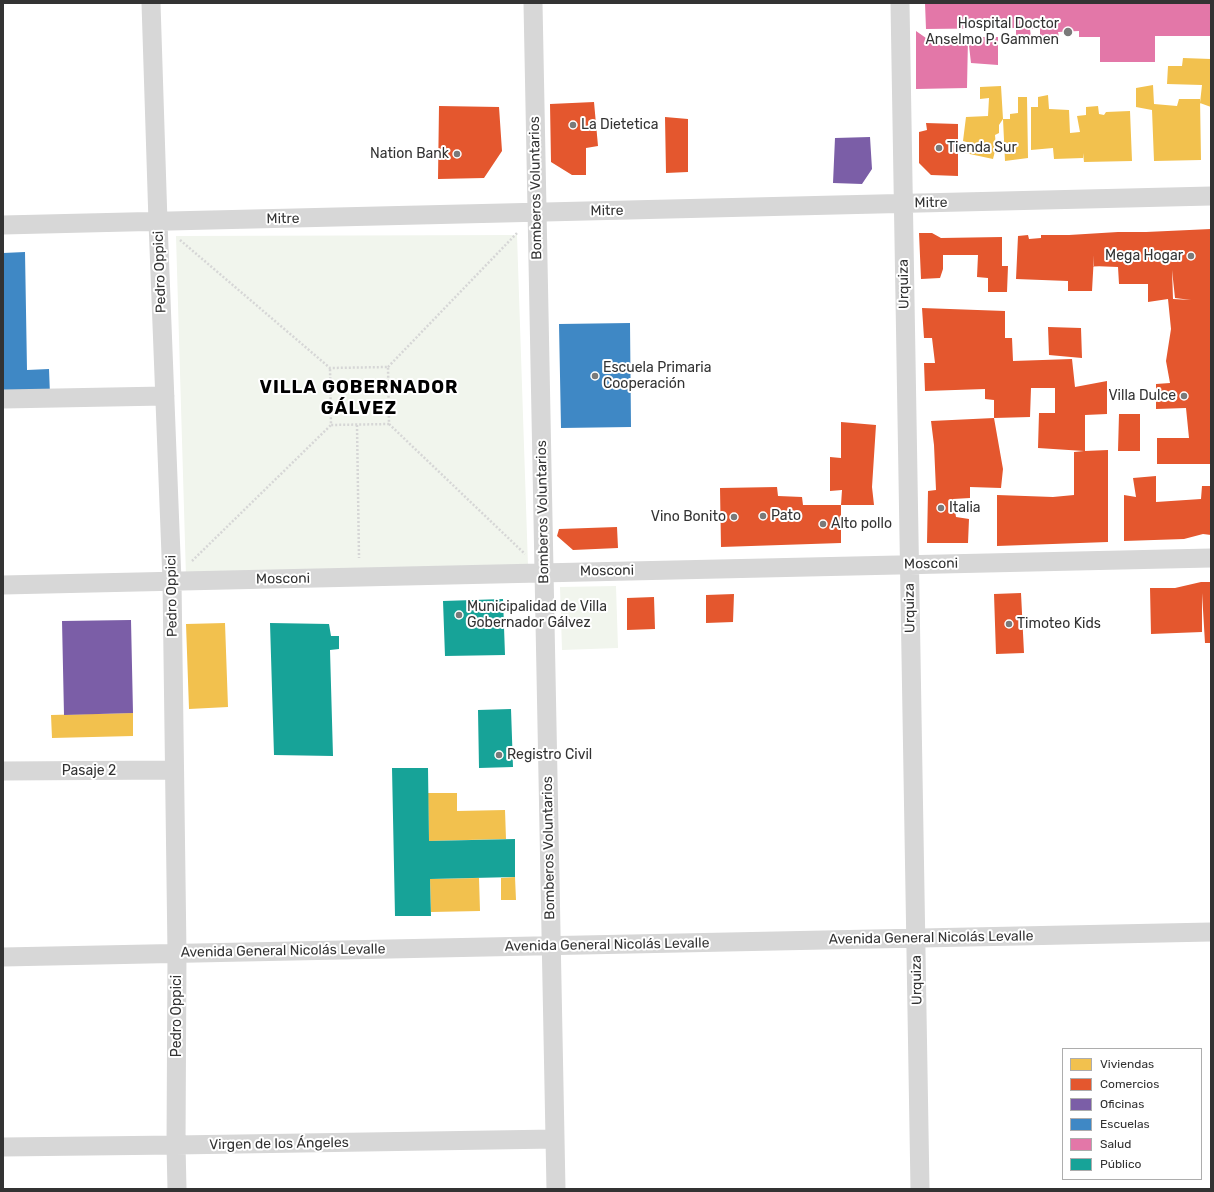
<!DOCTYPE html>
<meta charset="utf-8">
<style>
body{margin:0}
#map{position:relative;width:1214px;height:1192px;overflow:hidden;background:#fff;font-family:Rubik,sans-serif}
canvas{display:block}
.frame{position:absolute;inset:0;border:4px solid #333;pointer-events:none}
.legend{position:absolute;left:1062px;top:1048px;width:140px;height:132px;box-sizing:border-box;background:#fff;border:1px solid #adadad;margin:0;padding:5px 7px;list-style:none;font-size:12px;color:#333}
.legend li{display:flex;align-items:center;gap:8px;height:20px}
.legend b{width:20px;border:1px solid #adadad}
</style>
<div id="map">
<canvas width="1214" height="1192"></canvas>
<div class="frame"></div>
<ul class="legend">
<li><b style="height:11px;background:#f2c14e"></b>Viviendas</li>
<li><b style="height:11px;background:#e4572e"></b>Comercios</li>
<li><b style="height:11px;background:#7b5ea7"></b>Oficinas</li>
<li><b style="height:11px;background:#3f88c5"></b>Escuelas</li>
<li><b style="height:11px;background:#e377a8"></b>Salud</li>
<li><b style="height:11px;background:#17a398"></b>Público</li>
</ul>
</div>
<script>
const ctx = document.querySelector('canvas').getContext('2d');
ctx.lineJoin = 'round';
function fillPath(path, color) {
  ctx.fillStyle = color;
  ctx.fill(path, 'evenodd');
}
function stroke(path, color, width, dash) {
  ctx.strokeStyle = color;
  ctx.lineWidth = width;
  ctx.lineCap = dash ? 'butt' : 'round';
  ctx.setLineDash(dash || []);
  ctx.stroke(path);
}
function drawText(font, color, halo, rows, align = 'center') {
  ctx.font = font + ' Rubik,sans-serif';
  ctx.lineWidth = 4;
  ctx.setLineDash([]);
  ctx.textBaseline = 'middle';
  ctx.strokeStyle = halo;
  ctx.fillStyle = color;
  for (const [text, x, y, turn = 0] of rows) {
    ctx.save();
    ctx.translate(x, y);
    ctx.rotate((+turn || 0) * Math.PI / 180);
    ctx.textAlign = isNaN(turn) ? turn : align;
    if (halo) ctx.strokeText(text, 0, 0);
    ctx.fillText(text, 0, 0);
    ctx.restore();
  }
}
const green = new Path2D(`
 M517 235 528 566 186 577 176 236Z
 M616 586 618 648 562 650 560 587Z`);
const homes = new Path2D(`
 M1183 58 1211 59V107L1200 103 1202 85 1167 84 1168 66H1182Z
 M1153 85 1154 104 1177 106 1179 99H1200L1201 160 1154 161 1152 110 1136 107V88Z
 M1001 86 1003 119H1010V114L1018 113V97H1027L1028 158 1005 161 1003 119 999 125V133L995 135 996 147 993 159 965 153 970 143 963 141 966 117 988 116 989 98 980 99V87Z
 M1048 95 1049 109 1069 110 1070 133 1080 132 1077 116 1086 115V107L1098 106 1099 114 1104 115 1106 112 1130 111 1132 161 1084 162 1083 153V158L1054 159 1053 148 1031 150V107H1038V97Z
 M225 623 228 707 189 709 186 624Z
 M133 713V736L52 738 51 715Z
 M428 793H457V811L505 810 506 839 429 841Z
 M515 877 516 900H501V878Z
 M479 878 480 911 431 912 430 879Z`);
const shops = new Path2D(`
 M594 102 598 146 586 148V175H572L551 162 550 104Z
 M439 106 499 107 502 151 484 178 438 179Z
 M665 117 688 119V172L666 173Z
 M926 123 958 124V176L931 175 919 163V132L927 130Z
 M1211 229V464H1157V438H1189L1186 408 1156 409V384L1170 383 1166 361 1171 329 1168 299 1148 302V284H1119L1118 267 1093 266 1094 255 1092 291H1068V281L1016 279 1018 236 1028 235 1029 239 1041 238V235H1069L1118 232H1146ZM1172 270 1175 298 1191 300 1173 299Z
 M919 233H932L941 238 1002 237V266H1008L1007 292H988V278L977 277 978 255H943V269L940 278 921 279Z
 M922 308 1005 311V338H1012L1013 361 1072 359 1075 387 1107 381V414L1085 415V451L1108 450V542L997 546V495L1053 497 1074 495V452L1084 451 1038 448 1039 413H1055V388H1031L1030 417 994 418 1003 469 1001 488 970 487V498L953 499 956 517 969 519 968 543H927L928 491 936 490 934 445 931 421 994 418V400L985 399V389L925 391 924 363H935L932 338H924Z
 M1048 327 1081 328 1082 358 1049 355Z
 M1119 414H1140V451H1118Z
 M841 422 876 425 872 487 874 505H841V543L721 547 720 488 777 487 778 496 802 497 803 505H841L842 490 830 491V457L841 458Z
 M1156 476V502L1201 499 1202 486H1211V535L1203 534 1184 539 1124 541V495L1136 497 1133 478Z
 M617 527 618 548 573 550 557 536 559 529Z
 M1201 582H1211V643H1205L1202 593V632L1151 634 1150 588H1175Z
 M1021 593 1024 653 996 654 994 594Z
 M734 594 733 622 706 623V595Z
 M654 597 655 629 627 630V598Z`);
const offices = new Path2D(`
 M870 137 872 169 862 184 833 183 835 138Z
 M131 620 133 713 64 715 62 621Z`);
const schools = new Path2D(`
 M25 252 27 370 49 369 50 395H3V253Z
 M630 323 631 427 561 428 559 324Z`);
const health = new Path2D(`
 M925 3H1211V36H1155V62H1100V37H1079V31L1058 32 1059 37H1040V29H1030L1031 37H1016V28L926 29Z
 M916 31 926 38 968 37 967 88 916 89Z
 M968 37H998V65L971 63Z`);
const public = new Path2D(`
 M503 599 505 655 445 656 443 601Z
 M270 623 329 624 331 636H339V649L330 650 333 756 274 755Z
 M511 709 513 767 479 768 478 710Z
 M392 768H428L429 841 515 839V877L430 879 431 916H395Z`);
const path = new Path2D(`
 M180 240 330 368 388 367 389 424 331 425 330 368
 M388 367 518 232
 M389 424 525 554
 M357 425 359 558
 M192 561 331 425`);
const minor = new Path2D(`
 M151 3 158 222 172 581 177 953 176 1145 177 1189
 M533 3 556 1189
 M900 3 920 1189
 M3 225 1211 196
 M3 399 165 396
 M3 585 1211 558
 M3 771 174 770
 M3 957 1211 932
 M3 1147 176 1145 555 1139`);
const markers = [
 [1068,32,5,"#7a7a7a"],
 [573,125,4,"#7a7a7a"],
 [939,148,4,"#7a7a7a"],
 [457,154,4,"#7a7a7a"],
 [1191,256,4,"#7a7a7a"],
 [595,376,4,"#7a7a7a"],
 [1184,396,4,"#7a7a7a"],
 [941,508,4,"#7a7a7a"],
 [763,516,4,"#7a7a7a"],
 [734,517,4,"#7a7a7a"],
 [823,524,4,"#7a7a7a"],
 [459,615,4,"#7a7a7a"],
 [1009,624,4,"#7a7a7a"],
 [499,755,4,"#7a7a7a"]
];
const poiNames = [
 ["Hospital Doctor",1059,24,"right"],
 ["Anselmo P. Gammen",1059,40,"right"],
 ["La Dietetica",581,125],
 ["Tienda Sur",947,148],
 ["Nation Bank",449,154,"right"],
 ["Mega Hogar",1183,256,"right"],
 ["Escuela Primaria",603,368],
 ["Cooperación",603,384],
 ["Villa Dulce",1176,396,"right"],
 ["Italia",949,508],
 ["Pato",771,516],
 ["Vino Bonito",726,517,"right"],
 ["Alto pollo",831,524],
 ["Municipalidad de Villa",467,607],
 ["Gobernador Gálvez",467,623],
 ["Timoteo Kids",1017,624],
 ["Registro Civil",507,755]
];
const streetNames = [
 ["Bomberos Voluntarios",536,188,-91],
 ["Mitre",931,203,-1],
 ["Mitre",607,211,-1],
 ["Mitre",283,219,-1],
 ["Pedro Oppici",160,272,-92],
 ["Urquiza",904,284,-91],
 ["Bomberos Voluntarios",543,512,-91],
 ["Mosconi",931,564,-1],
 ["Mosconi",607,571,-1],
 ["Mosconi",283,579,-1],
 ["Pedro Oppici",172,596,-91],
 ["Urquiza",910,608,-91],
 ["Pasaje 2",89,771],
 ["Bomberos Voluntarios",549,848,-91],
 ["Avenida General Nicolás Levalle",931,938,-1],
 ["Avenida General Nicolás Levalle",607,945,-1],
 ["Avenida General Nicolás Levalle",283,951,-1],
 ["Urquiza",917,980,-91],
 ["Pedro Oppici",177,1016,-90],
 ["Virgen de los Ángeles",279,1144,-1]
];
const districtNames = [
 ["VILLA GOBERNADOR",359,388],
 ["GÁLVEZ",359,409]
];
fillPath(green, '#f1f5ed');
fillPath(homes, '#f2c14e');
fillPath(shops, '#e4572e');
fillPath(offices, '#7b5ea7');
fillPath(schools, '#3f88c5');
fillPath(health, '#e377a8');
fillPath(public, '#17a398');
stroke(path, '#d6d6d6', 2.5, [2, 2]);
stroke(minor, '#d7d7d7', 19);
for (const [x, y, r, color] of markers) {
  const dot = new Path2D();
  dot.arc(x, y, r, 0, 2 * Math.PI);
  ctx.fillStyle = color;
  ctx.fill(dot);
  stroke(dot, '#fff', 1.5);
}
drawText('14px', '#333', '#fff', poiNames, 'left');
drawText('14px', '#333', '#fff', streetNames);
ctx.letterSpacing = '1px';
drawText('bold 18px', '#000', '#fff', districtNames);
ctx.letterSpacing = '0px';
</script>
